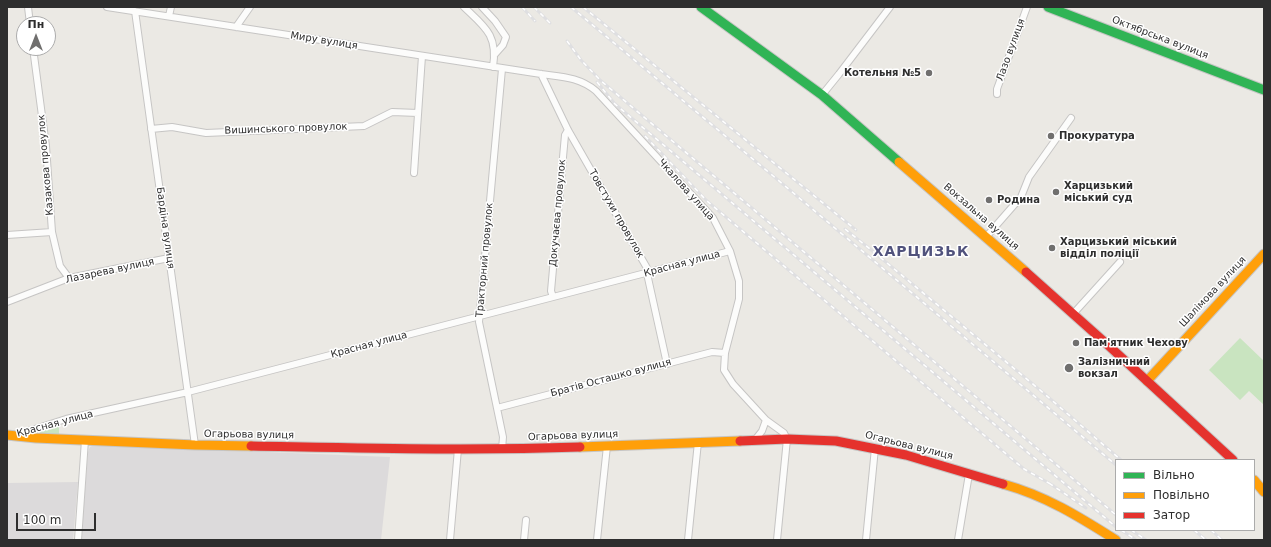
<!DOCTYPE html>
<meta charset="utf-8">
<style>
body{margin:0}
#map{position:relative;width:1271px;height:547px;overflow:hidden;background:#ebe9e4;font-family:"DejaVu Sans",sans-serif}
canvas{display:block}
.frame{position:absolute;inset:0;border:8px solid #2e2e2e;pointer-events:none}
.legend{position:absolute;left:1115px;top:459px;width:140px;height:72px;box-sizing:border-box;background:#fff;border:1px solid #ababab;margin:0;padding:5px 7px;list-style:none;font-size:12px;color:#2e2e2e}
.legend li{display:flex;align-items:center;gap:8px;height:20px}
.legend b{width:20px;border:1px solid #ababab}
.north{position:absolute;left:16px;top:16px;width:40px;height:40px;box-sizing:border-box;background:#fff;border:1px solid #ababab;border-radius:50%;rotate:0deg;font-size:11px;font-weight:700;line-height:16px;text-align:center;color:#2e2e2e}
.north::after{content:'';display:block;margin:auto;width:14px;height:18px;background:#706f6e;clip-path:polygon(50% 0,100% 100%,50% 72%,0 100%)}
.scale{position:absolute;left:16px;top:513px;width:80px;height:18px;box-sizing:border-box;border:2px solid #2e2e2e;border-top:0;padding-left:5px;font-size:12px;line-height:14px;white-space:nowrap;color:#2e2e2e;-webkit-text-stroke:3px #fff;paint-order:stroke}
</style>
<div id="map">
<canvas width="1271" height="547"></canvas>
<div class="frame"></div>
<ul class="legend">
<li><b style="height:5px;background:#30b455"></b>Вільно</li>
<li><b style="height:5px;background:#ff9f0a"></b>Повільно</li>
<li><b style="height:5px;background:#e5322d"></b>Затор</li>
</ul>
<div class="north">Пн</div>
<div class="scale">100 m</div>
</div>
<script>
const ctx = document.querySelector('canvas').getContext('2d');
ctx.lineJoin = 'round';
function fillPath(path, color) {
  ctx.fillStyle = color;
  ctx.fill(path, 'evenodd');
}
function stroke(path, color, width, dash) {
  ctx.strokeStyle = color;
  ctx.lineWidth = width;
  ctx.lineCap = dash ? 'butt' : 'round';
  ctx.setLineDash(dash || []);
  ctx.stroke(path);
}
function drawText(font, color, halo, rows, align = 'center') {
  ctx.font = font + ' "DejaVu Sans",sans-serif';
  ctx.lineWidth = 3;
  ctx.setLineDash([]);
  ctx.textBaseline = 'middle';
  ctx.strokeStyle = halo;
  ctx.fillStyle = color;
  for (const [text, x, y, turn = 0] of rows) {
    ctx.save();
    ctx.translate(x, y);
    ctx.rotate((+turn || 0) * Math.PI / 180);
    ctx.textAlign = isNaN(turn) ? turn : align;
    if (halo) ctx.strokeText(text, 0, 0);
    ctx.fillText(text, 0, 0);
    ctx.restore();
  }
}
const industrial = new Path2D(`
 M94 445 390 457 381 540H81L88 452 90 447Z
 M78 482 73 540H7V483Z`);
const green = new Path2D(`
 M1240 338 1264 361V405L1249 391 1240 400 1209 370Z
 M56 426H59V435L39 433 40 431Z`);
const street = new Path2D(`
 M28 7 30 24
 M107 7 541 74C562 77 579 77 596 91L713 218 730 251 739 281V299L725 353 724 370 733 384 766 420 762 431 754 441
 M464 7C485 27 498 35 493 67
 M482 7 495 21 506 37 503 45 495 54
 M135 11 195 445
 M169 16 171 7
 M236 27 250 7
 M33 48 46 146 52 232 60 266 69 278
 M541 74 568 130 647 268 648 278 667 364
 M997 94V89L1027 7
 M822 95 839 74 890 7
 M151 129 172 127 206 133 364 126 392 112 418 113
 M414 173 422 56
 M7 235 52 232
 M986 237 1021 197 1029 177 1071 118
 M553 297 551 291 565 135 568 130
 M7 302 69 278 169 258
 M1073 314 1120 262
 M497 408 712 352 725 353
 M766 420 784 433 787 439 777 540
 M16 435 66 419 188 392 730 251
 M502 449 503 437 479 322 502 69
 M78 540 85 440
 M450 540 458 449
 M524 540 526 520
 M597 540 607 446
 M688 540 698 442
 M866 540 875 448
 M958 540 969 474`);
const fast = new Path2D(`
 M701 7 822 95 899 162
 M1048 7 1264 90`);
const slow = new Path2D(`
 M899 162 1026 272
 M1147 381 1264 254
 M7 435 36 438 195 445 251 446
 M580 447 740 441
 M1254 480 1264 492
 M1003 484C1046 496 1078 516 1116 540`);
const jam = new Path2D(`
 M1026 272 1109 346 1233 460
 M740 441 787 439 836 441 906 455 1003 484
 M251 446C361 448 470 451 580 447`);
const rail = new Path2D(`
 M522 7 535 21
 M534 7 550 23
 M571 7 772 175 1116 465
 M583 7 856 230
 M567 41 581 60 600 80 1116 515
 M597 82 615 104 1116 527
 M645 136 707 201 1024 469 1054 486
 M845 229 875 253 1040 390 1121 460
 M1049 483 1086 508
 M1121 530 1135 539
 M1131 530 1146 540
 M1194 530 1206 540
 M1211 530 1222 540`);
const markers = [
 [929,73,4,"#706f6e"],
 [1051,136,4,"#706f6e"],
 [1056,192,4,"#706f6e"],
 [989,200,4,"#706f6e"],
 [1052,248,4,"#706f6e"],
 [1076,343,4,"#706f6e"],
 [1069,368,5,"#706f6e"]
];
const streetNames = [
 ["Октябрська вулиця",1160,38,21],
 ["Миру вулиця",324,41,9],
 ["Лазо вулиця",1011,50,-70],
 ["Вишинського провулок",286,129,-2],
 ["Казакова провулок",46,165,-95],
 ["Чкалова улица",686,190,48],
 ["Докучаєва провулок",558,213,-85],
 ["Товстухи провулок",616,214,60],
 ["Вокзальна вулиця",981,217,41],
 ["Бардіна вулиця",165,228,82],
 ["Тракторний провулок",485,260,-85],
 ["Красная улица",682,264,-15],
 ["Лазарева вулиця",110,271,-12],
 ["Шалімова вулиця",1213,292,-47],
 ["Красная улица",369,345,-15],
 ["Братів Осташко вулиця",611,378,-15],
 ["Красная улица",55,424,-15],
 ["Огарьова вулиця",249,435,1],
 ["Огарьова вулиця",573,436,-2],
 ["Огарьова вулиця",909,446,14]
];
const poiNames = [
 ["Котельня №5",921,73,"right"],
 ["Прокуратура",1059,136],
 ["Харцизький",1064,186],
 ["міський суд",1064,198],
 ["Родина",997,200],
 ["Харцизький міський",1060,242],
 ["відділ поліції",1060,254],
 ["Пам'ятник Чехову",1084,343],
 ["Залізничний",1078,362],
 ["вокзал",1078,374]
];
const districtNames = [
 ["ХАРЦИЗЬК",921,252]
];
fillPath(industrial, '#dcdadb');
fillPath(green, '#c9e4c0');
stroke(street, '#c6c5c4', 8);
stroke(fast, '#c6c5c4', 11);
stroke(slow, '#c6c5c4', 11);
stroke(jam, '#c6c5c4', 11);
stroke(street, '#fcfcfb', 6);
stroke(fast, '#30b455', 9);
stroke(slow, '#ff9f0a', 9);
stroke(jam, '#e5322d', 9);
stroke(rail, '#dfdfe1', 3);
stroke(rail, '#fff', 1.5, [4.5]);
for (const [x, y, r, color] of markers) {
  const dot = new Path2D();
  dot.arc(x, y, r, 0, 2 * Math.PI);
  ctx.fillStyle = color;
  ctx.fill(dot);
  stroke(dot, '#fff', 1.5);
}
drawText('10px', '#2e2e2e', '#fff', streetNames);
drawText('bold 10px', '#2e2e2e', '#fff', poiNames, 'left');
ctx.letterSpacing = '1px';
drawText('bold 14px', '#50527c', '#fff', districtNames);
ctx.letterSpacing = '0px';
</script>
